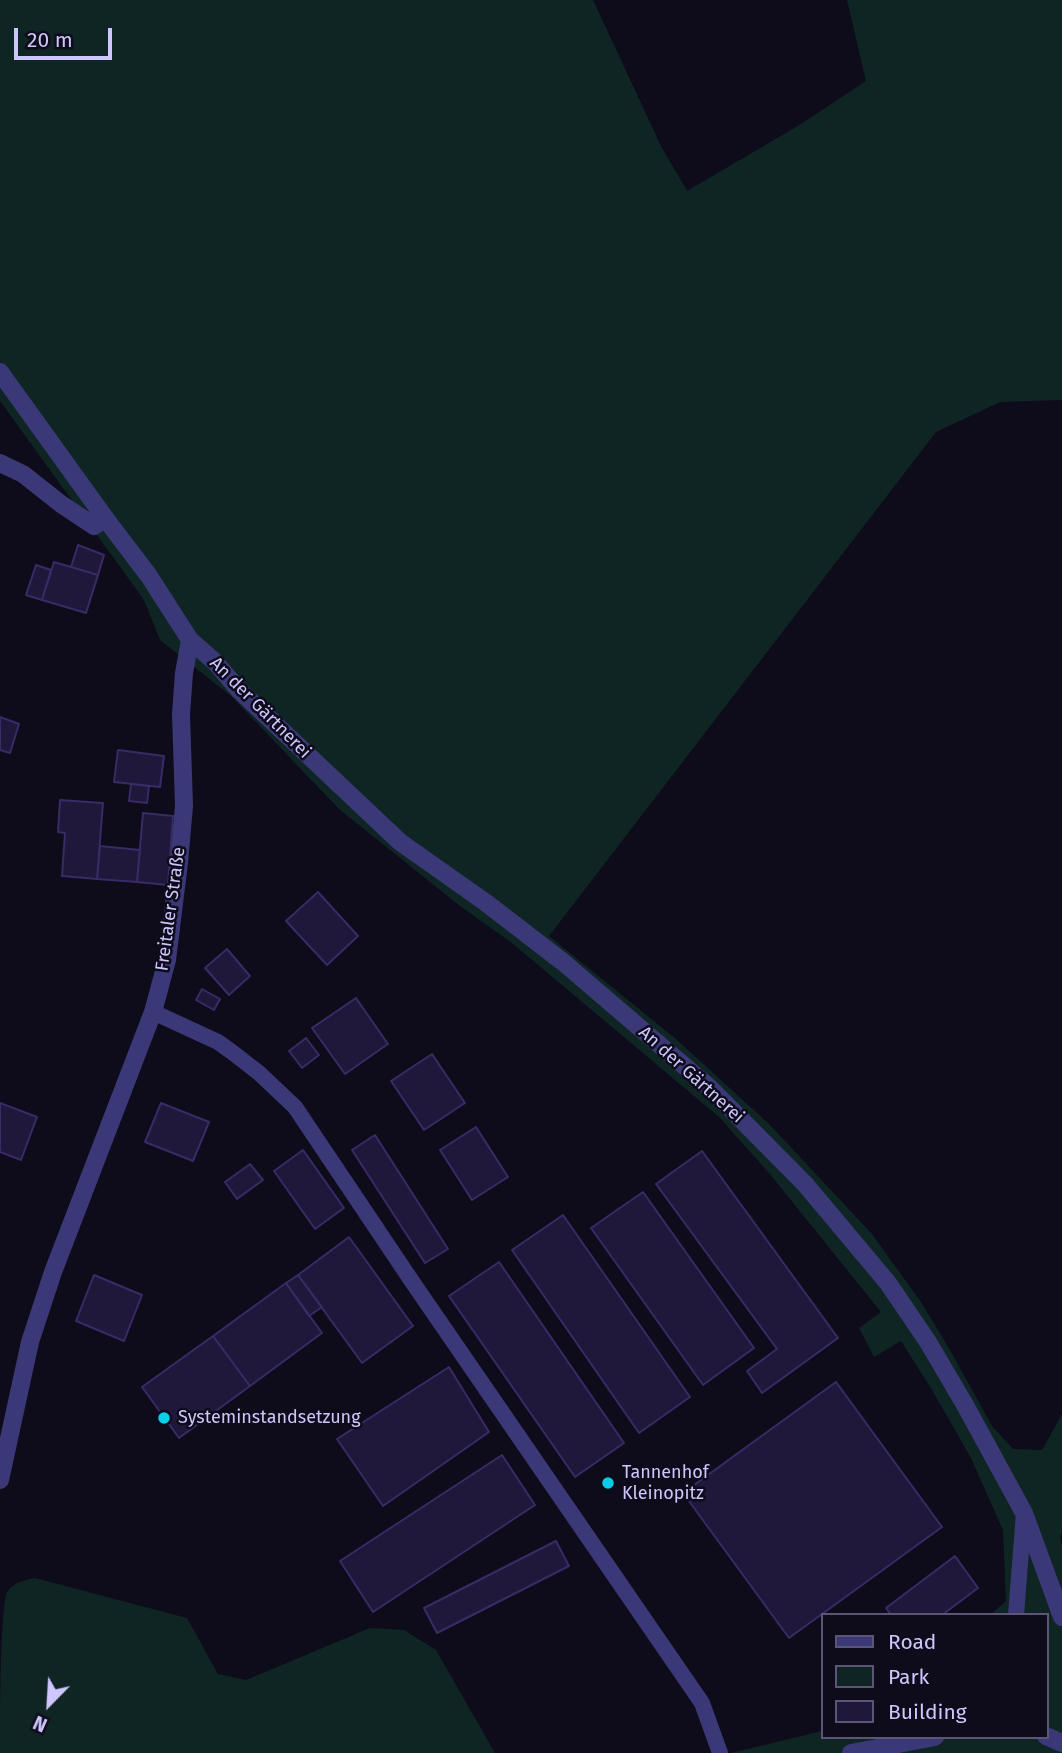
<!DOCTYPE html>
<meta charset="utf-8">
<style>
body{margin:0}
#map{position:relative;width:1062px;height:1753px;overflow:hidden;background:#0e0b1b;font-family:"Fira Sans",sans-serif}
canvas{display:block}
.legend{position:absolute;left:821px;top:1613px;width:228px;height:126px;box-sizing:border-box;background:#0e0b1b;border:2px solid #5b5675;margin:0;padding:9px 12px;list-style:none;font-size:21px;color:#cec7fd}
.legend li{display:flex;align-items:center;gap:14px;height:35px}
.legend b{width:35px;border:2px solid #5b5675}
.north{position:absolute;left:14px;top:1669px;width:70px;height:70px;-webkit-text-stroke:5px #0e0b1b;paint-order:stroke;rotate:204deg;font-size:19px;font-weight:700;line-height:28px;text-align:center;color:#cec7fd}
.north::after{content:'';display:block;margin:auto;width:24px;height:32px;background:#cec7fd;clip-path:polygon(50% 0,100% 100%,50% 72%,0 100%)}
.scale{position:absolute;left:14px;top:28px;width:98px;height:32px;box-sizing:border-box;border:4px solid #cec7fd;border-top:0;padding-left:9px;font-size:21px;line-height:24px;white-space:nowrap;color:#cec7fd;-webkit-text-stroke:5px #0e0b1b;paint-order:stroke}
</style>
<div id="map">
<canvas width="1062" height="1753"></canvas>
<ul class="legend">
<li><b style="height:9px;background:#3b3878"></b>Road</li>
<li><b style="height:19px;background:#0f2524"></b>Park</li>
<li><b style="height:19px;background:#20183b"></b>Building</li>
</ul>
<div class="north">N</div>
<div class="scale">20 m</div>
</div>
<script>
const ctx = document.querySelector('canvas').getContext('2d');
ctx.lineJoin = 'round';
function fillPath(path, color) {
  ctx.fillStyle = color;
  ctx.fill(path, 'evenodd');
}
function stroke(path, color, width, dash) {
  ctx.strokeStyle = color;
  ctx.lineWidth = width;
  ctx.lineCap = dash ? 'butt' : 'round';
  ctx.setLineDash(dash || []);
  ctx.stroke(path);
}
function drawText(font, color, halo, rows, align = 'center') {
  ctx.font = font + ' "Fira Sans",sans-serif';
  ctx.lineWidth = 5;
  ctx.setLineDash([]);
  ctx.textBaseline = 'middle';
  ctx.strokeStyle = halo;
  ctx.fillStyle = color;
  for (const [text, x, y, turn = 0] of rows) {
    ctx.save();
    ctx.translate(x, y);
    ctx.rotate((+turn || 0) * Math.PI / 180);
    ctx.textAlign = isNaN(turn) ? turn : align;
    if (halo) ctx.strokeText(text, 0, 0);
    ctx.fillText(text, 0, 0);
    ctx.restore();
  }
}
const green = new Path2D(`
 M0 0H593L661 146 687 191 801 124 866 81 847 0H1062V400L1000 402 936 432 549 936 676 1039 769 1124 872 1234 921 1302 950 1350 992 1426 1013 1449 1042 1450 1062 1414V1531L1060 1539 1062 1545V1753H731L822 1731V1737H1046V1615H990L1006 1601 1003 1530 971 1458 932 1390 901 1341 874 1357 859 1328 881 1312 769 1173 719 1117 512 943 460 906 339 809 231 696 160 640 144 600 0 401Z
 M35 1578 187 1618 218 1674 246 1680 370 1628 404 1630 436 1650 495 1753H0C0 1725 0 1610 7 1592 14 1582 24 1580 35 1578Z`);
const building = new Path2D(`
 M78 545 104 555 98 575 71 567Z
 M54 562 98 575 86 613 42 600Z
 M36 565 51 570 42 600 26 595Z
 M0 717 19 724 10 753 0 750Z
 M118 750 164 756 160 787 114 782Z
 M131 784 149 786 147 803 129 801Z
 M60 800 103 803 97 879 62 876 65 833 58 832Z
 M143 813 173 816 168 885 137 882Z
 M100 846 140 850 137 882 97 879Z
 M318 892 358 936 327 965 286 921Z
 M227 949 250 976 229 995 205 968Z
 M202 989 220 999 214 1010 196 1000Z
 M356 998 388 1044 345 1074 312 1028Z
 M306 1038 319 1055 302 1068 289 1051Z
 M432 1054 465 1103 424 1130 391 1081Z
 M0 1103 37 1117 21 1160 0 1152Z
 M161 1103 209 1122 193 1161 145 1142Z
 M476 1127 508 1177 472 1200 440 1150Z
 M375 1135 448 1249 425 1263 352 1150Z
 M303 1150 344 1208 315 1229 274 1171Z
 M702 1151 838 1338 762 1393 747 1371 777 1349 656 1184Z
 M250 1164 263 1180 237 1199 225 1182Z
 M643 1192 754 1348 703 1385 591 1228Z
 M563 1215 690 1397 639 1433 512 1250Z
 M349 1237 413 1326 362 1363 298 1275Z
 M499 1262 624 1443 575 1477 449 1296Z
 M94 1275 142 1295 124 1341 76 1321Z
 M298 1275 322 1307 309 1316 286 1283Z
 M286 1283 322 1333 250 1386 213 1336Z
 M213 1336 250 1386 179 1438 142 1387Z
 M449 1367 489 1432 383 1506 337 1439Z
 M836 1382 942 1527 789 1638 683 1493Z
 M502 1455 535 1505 373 1612 340 1561Z
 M556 1541 569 1566 437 1633 424 1608Z
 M955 1556 978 1588 942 1615H891L886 1608Z`);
const service = new Path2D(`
 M153 1012 218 1042 232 1052 259 1073 295 1107 411 1280 702 1703 720 1753
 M1016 1615 1024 1513`);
const minor = new Path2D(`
 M0 463 23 474 61 504 94 526 105 518`);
const tertiary = new Path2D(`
 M0 372 105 518 149 576 190 640 215 662 239 690 400 842 485 902 563 962 710 1088 805 1184 888 1283 928 1342 965 1405 1024 1513 1062 1617
 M0 1480 30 1342 53 1272 153 1012 167 960 179 863 184 806 181 714 184 673 190 640
 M1046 1736 1062 1743
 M851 1753 935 1737`);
const markers = [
 [164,1418,7,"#08cee8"],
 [608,1483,7,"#08cee8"]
];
const streetNames = [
 ["An der Gärtnerei",260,708,45],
 ["Freitaler Straße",171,909,-82],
 ["An der Gärtnerei",691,1075,42]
];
const poiNames = [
 ["Systeminstandsetzung",178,1418],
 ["Tannenhof",622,1473],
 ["Kleinopitz",622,1494]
];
fillPath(green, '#0f2524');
fillPath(building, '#20183b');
stroke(building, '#382b66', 2);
stroke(service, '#3b3878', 16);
stroke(minor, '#3b3878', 18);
stroke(tertiary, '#3b3878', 18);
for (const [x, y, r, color] of markers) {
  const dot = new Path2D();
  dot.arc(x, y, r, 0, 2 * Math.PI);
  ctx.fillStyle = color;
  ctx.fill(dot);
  stroke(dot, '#0e0b1b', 2.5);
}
drawText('18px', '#cec7fd', '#0e0b1b', streetNames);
drawText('18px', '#cec7fd', '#0e0b1b', poiNames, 'left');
</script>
